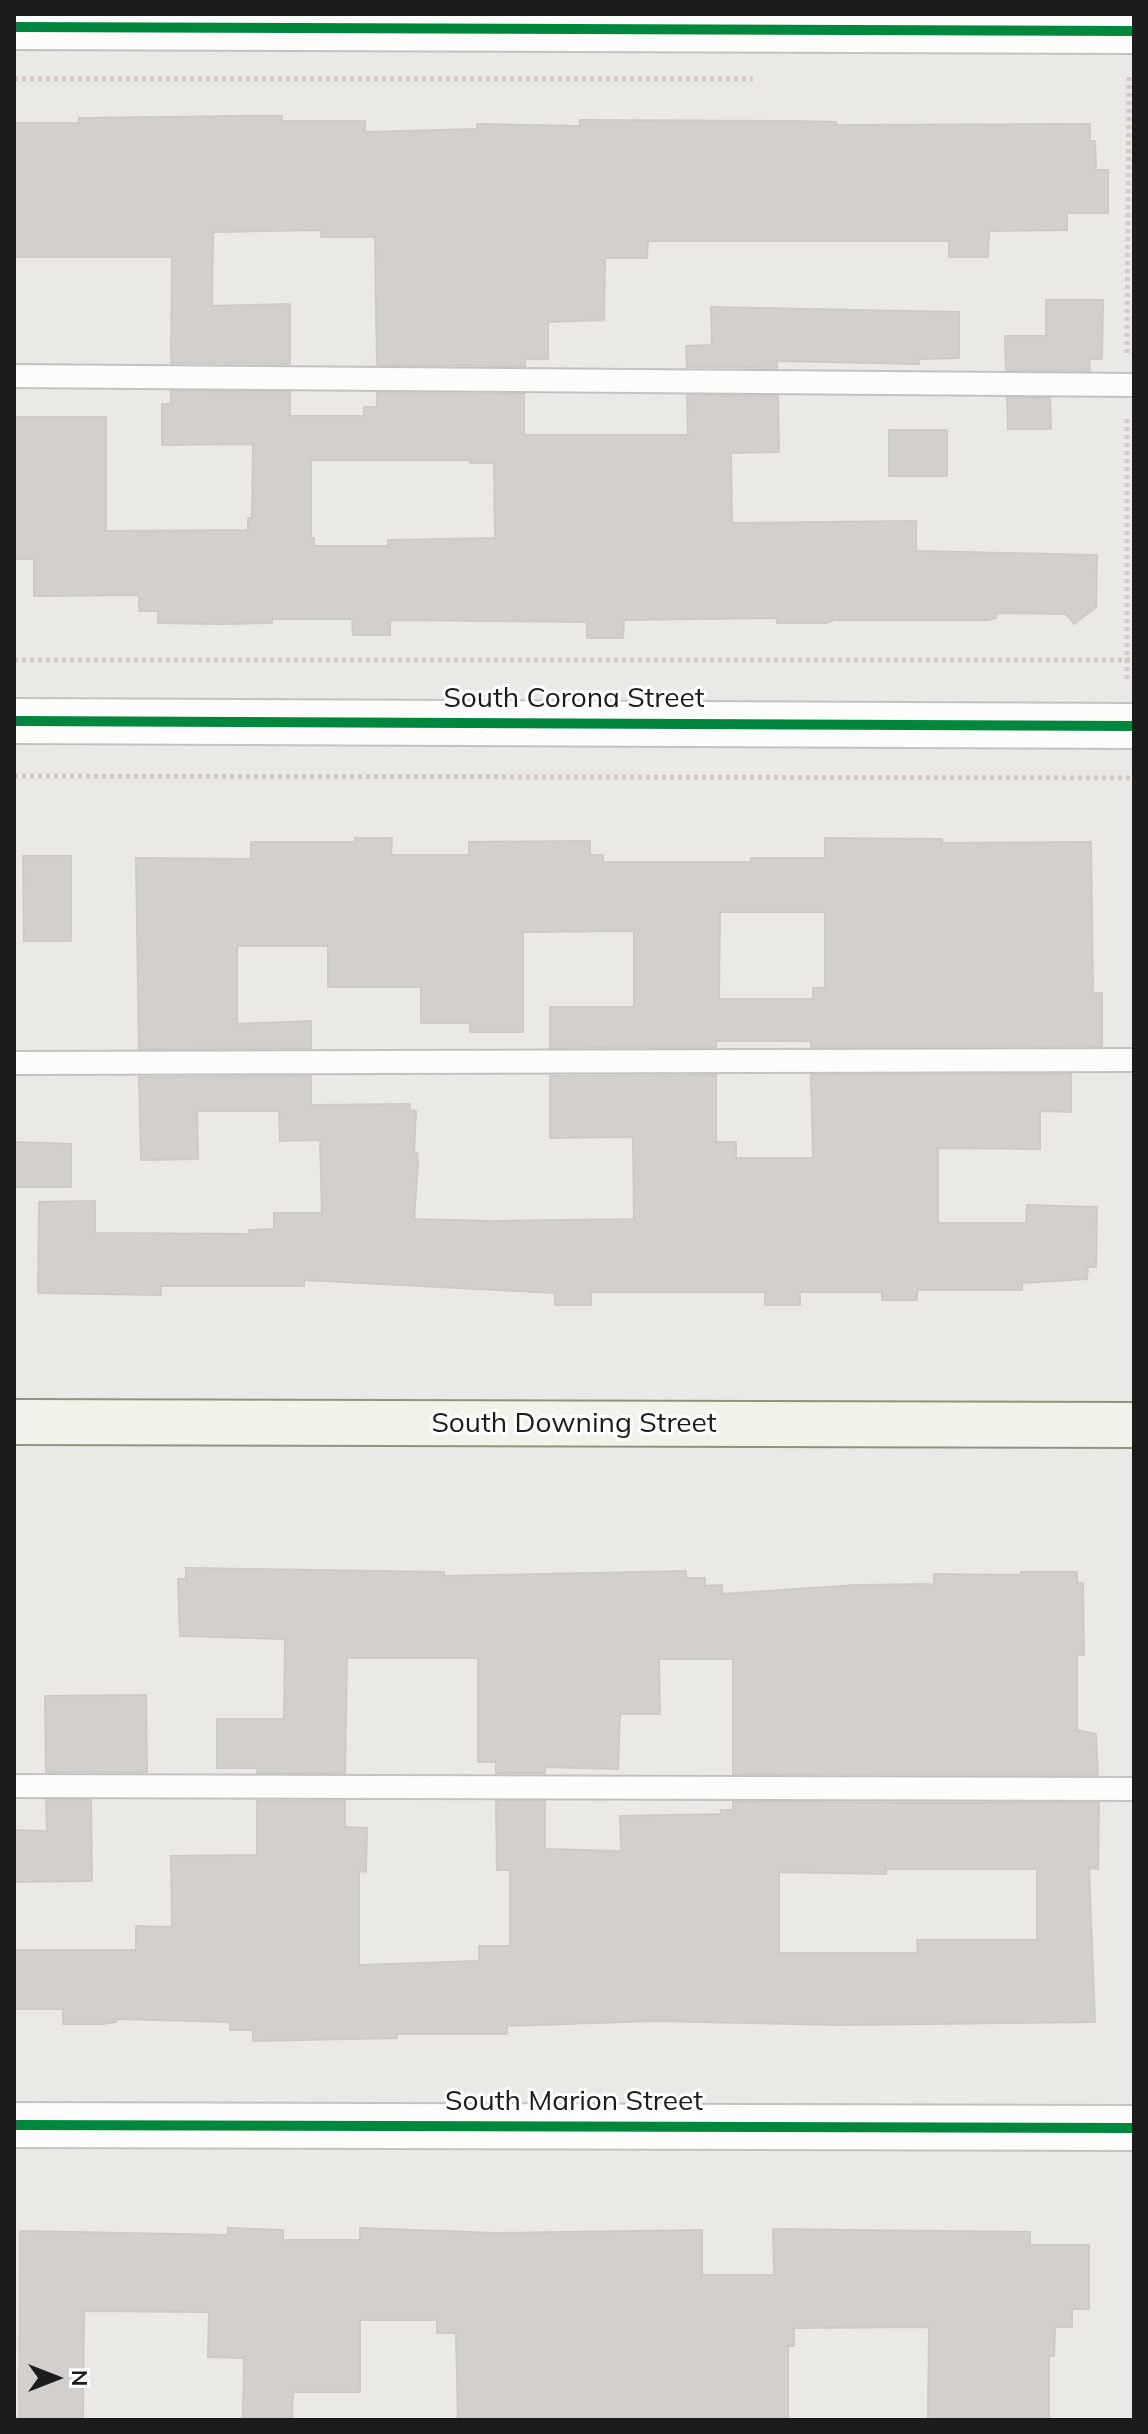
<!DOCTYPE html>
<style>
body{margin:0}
#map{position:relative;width:1148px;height:2434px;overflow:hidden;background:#ebe9e5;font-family:Mulish,sans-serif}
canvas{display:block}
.frame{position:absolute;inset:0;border:16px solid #1c1c1c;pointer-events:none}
.north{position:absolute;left:16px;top:2338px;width:80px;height:80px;-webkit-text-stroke:6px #fff;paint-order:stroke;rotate:90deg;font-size:22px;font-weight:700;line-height:32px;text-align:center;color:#1c1c1c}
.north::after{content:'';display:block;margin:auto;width:28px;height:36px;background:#1c1c1c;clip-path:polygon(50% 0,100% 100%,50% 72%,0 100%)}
</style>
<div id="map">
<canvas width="1148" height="2434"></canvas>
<div class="frame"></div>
<div class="north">N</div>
</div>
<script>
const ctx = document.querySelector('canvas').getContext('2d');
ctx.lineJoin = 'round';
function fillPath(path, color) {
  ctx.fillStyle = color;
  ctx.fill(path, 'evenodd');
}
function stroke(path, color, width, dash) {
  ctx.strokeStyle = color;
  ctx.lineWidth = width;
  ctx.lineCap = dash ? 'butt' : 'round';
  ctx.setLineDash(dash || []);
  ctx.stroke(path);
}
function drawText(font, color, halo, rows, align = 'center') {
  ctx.font = font + ' Mulish,sans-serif';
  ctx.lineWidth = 6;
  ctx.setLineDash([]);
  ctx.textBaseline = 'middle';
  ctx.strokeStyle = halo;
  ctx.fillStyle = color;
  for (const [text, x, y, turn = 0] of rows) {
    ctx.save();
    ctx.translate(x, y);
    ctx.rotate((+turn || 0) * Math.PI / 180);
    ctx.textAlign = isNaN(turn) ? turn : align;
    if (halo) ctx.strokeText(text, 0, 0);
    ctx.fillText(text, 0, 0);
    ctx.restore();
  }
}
const building = new Path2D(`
 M241 116H282V121H365V132L477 129V124L580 126V120L791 121 836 122V125L1090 124V141H1095L1096 170H1108V213H1067V230L989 231 988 257H949V241H648L647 258H605L604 320 548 322V359H525V366L377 365 375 237H321V230L213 232 212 306 290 304V364L171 363 172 257H14V123H79V118Z
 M1046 300H1103L1102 359H1089L1090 371 1006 370 1005 336H1046Z
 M711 307 959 312V358L919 359V364L777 361V368L687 367 686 346 712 345Z
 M171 391 290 392V416H364V407H377V393L524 394V435H688L687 395 778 396 779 452 731 453 732 523 916 521V551L1097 555 1096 607 1074 624 1066 614 996 613V618L988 620H834L826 623H777V618L624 620 623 638H587V622L390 620V635H353L352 619H272V623L222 624 158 623V611H139V595L34 596V559H14V417H106V531L248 530V518H252L253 444 162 445V404H171ZM311 460H470V463H494L495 538 388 540V546H314V538H311Z
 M1007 398H1050L1051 429H1008Z
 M889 430H947V476H889Z
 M355 838H392L391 855H469V842L590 841V855H603V862H751V858H825V838L942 839V843L1091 842 1093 993H1102V1046L811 1047V1041H716V1047L550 1048V1007H634V931L523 932V1032H470V1023H421V987H328V946H237V1024L311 1021V1048L139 1049 136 858 251 859V842H355ZM720 912H825V988H813V999H719Z
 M23 856H71V941H24Z
 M1071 1074V1112L1040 1111V1149L938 1148V1223H1026L1027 1205 1097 1207 1096 1267H1088L1087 1279 1022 1283V1290H917V1300H882V1292H800V1305H765V1292H591V1305H555V1293L304 1280V1286H161V1295L38 1293 39 1202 95 1201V1233L249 1234V1230L274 1229V1213H322L320 1140 280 1141 279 1111H197L198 1159 141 1160 139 1077 311 1076V1105L410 1104V1110L416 1111 414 1153H417L418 1163 414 1219 490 1221 634 1219 633 1137 550 1138V1076L716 1075V1142H736V1158H813L811 1075Z
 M15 1142 71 1144V1187H15Z
 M186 1568 444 1572V1576L686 1571V1578H705V1586L722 1585V1594L856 1585 934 1584V1574L1021 1575V1572H1077V1583H1083L1084 1655H1077V1730L1096 1734 1098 1775 733 1774V1659H659L660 1714H620L618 1769 545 1767V1773H496V1762H478V1658H347L345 1773H257V1768H217V1719H284L285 1639 180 1636 178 1579H186Z
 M146 1695 147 1772H46L45 1696Z
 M46 1800H91L92 1881 14 1882V1830L47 1831Z
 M257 1801H345V1827L367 1828 366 1872 359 1871V1965L479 1961V1946H510V1870H497L496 1801H545V1849L621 1851 620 1816 721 1814V1810H733V1802L1099 1803 1098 1869 1089 1868 1095 2022 841 2025 654 2021 507 2026V2034H397V2038L253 2041V2030H230V2022L116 2019V2022L103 2024H63V2009H14V1950H136V1926L172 1927 171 1856 257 1855ZM886 1869H1037V1940H917L918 1953H779V1872L886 1874Z
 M228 2228 283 2230V2240H360V2228L496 2233 702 2230V2275H774L773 2229 1030 2232V2245H1089V2309H1072V2327H1055L1054 2356H1049V2420H928L929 2327 794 2328V2346H788V2420H458L456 2333H437V2320H360V2392H293L292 2420H243L244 2358 208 2357 209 2312 84 2311 83 2420H19L20 2231 228 2235Z`);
const path = new Path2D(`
 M14 79H753
 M1127 353 1129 75
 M1127 419V681
 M14 660H1134
 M14 776 1134 778`);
const lane = new Path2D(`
 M14 376 1134 385
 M14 1063 1134 1060
 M14 1786 1134 1789`);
const street = new Path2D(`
 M14 27 1134 31
 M14 721 1134 726
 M14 2125 1134 2128`);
const secondary = new Path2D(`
 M14 1422 1134 1425`);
const cycleway = new Path2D(`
 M14 27 1134 31
 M14 721 1134 726
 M14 2125 1134 2128`);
const streetNames = [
 ["South Corona Street",574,699],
 ["South Downing Street",574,1424],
 ["South Marion Street",574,2102]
];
fillPath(building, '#d2cfcc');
stroke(building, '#cecbc6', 2);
stroke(lane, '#c3c2c1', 26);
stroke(street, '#c3c2c1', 48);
stroke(secondary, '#91947d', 48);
stroke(path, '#d5c8c5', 5, [4, 4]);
stroke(lane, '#fcfcfb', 22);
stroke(street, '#fcfcfb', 44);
stroke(secondary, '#f1f2e9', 44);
stroke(cycleway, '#00873e', 10);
drawText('28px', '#1c1c1c', '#fff', streetNames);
</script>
